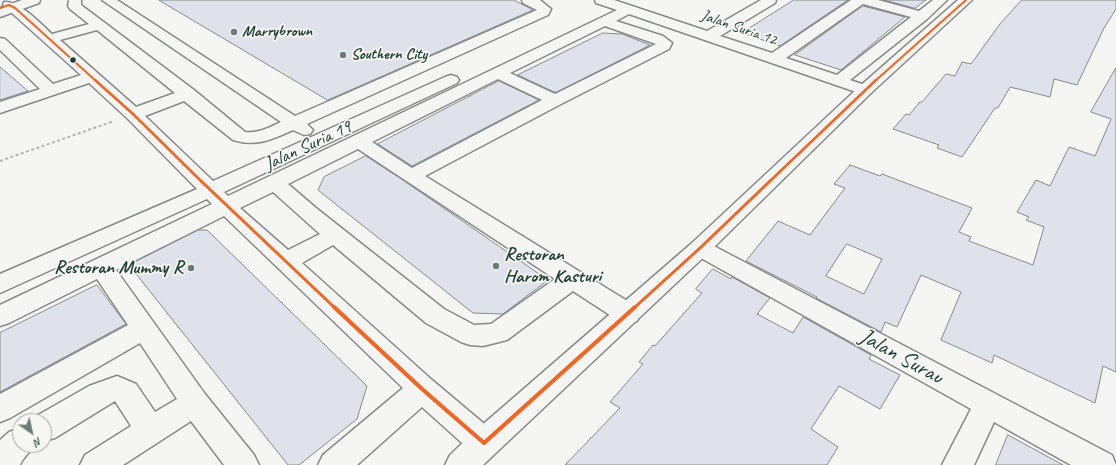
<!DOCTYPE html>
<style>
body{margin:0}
#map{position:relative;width:1116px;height:465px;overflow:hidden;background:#f5f5f3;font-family:Caveat,sans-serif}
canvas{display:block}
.north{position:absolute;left:12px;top:413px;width:40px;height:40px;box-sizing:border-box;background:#f6f6f2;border:1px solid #a0aca6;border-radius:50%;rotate:146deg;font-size:11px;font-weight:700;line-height:16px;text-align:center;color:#1f3d34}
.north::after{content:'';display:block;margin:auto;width:14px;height:18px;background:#6a7d77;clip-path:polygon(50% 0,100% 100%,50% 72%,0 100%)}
</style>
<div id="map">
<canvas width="1116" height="465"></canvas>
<div class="north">N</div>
</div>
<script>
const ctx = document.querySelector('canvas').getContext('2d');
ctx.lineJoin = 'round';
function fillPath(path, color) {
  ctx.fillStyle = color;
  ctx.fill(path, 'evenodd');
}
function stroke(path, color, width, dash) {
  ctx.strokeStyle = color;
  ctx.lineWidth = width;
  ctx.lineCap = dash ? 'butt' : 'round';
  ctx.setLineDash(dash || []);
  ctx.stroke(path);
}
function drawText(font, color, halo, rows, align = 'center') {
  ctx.font = font + ' Caveat,sans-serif';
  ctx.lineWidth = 3.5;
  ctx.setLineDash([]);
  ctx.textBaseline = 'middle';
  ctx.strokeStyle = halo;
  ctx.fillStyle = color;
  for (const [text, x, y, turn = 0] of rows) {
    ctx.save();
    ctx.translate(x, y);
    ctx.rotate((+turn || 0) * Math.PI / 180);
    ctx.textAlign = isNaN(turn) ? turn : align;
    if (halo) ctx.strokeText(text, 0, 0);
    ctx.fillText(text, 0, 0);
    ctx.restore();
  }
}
const building = new Path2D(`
 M159 0H514L533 10 328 100Z
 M794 0H848L780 46 742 33Z
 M884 0H926L915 8Z
 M1022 0H1116V9L1104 28 1077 85 1054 79 1050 97 1010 87 998 108H995L962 157 937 148 939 145 893 129 906 114 909 115 920 102H922L946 74 955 76 962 62 971 64 1000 24Z
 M863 6 905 17 841 70 795 55Z
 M603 33 622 34 650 45 557 92H554L518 75Z
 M0 67 28 91 0 100Z
 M1116 68V372L1103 366 1095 403 994 355 992 363 941 340 961 292 921 275 897 327 885 322 881 332 816 298 817 297 746 261 778 221 810 235 845 188 834 184 850 165 880 176 882 174 972 208 959 232 971 237 969 241 1033 265 1044 227 1026 220 1029 217 1017 212 1036 180 1050 186 1069 147 1095 156 1111 119 1091 112ZM847 244 882 259 864 294 826 276Z
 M499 81 539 100 412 166 378 144Z
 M366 156 400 178 548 280 503 314 473 313 318 190 324 177Z
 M198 230H207L367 386 357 419 299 465H288L129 265Z
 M713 269 731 279 732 277 770 298 757 314 793 333 803 317 871 355 869 359 900 375 880 409 839 386 811 429 838 447 827 465H565L620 408 610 402 643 364 639 362 653 345 655 346 702 293 696 289Z
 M97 285 126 324 0 392V333Z
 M1008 435 1063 465H996Z`);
const path = new Path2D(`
 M0 161 114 121`);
const minor = new Path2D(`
 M69 0H81V5L194 90 245 132C258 134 270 127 281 122L102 0H117L295 116 537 10 523 3 522 0H540L551 9 548 15 307 124 313 130 310 134 304 135 293 130C271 140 256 147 233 140L184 101 145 116 213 181 445 77 451 75 457 77 459 80 457 83 224 192 228 196 617 10 596 3 595 0H614L707 31 761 0H776L775 3 720 36 772 53 851 0H878L919 11 933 0H947L927 19 850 80 871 87 873 90 871 93 865 95 629 14 616 21 663 36 672 43 669 49 561 104 425 176 637 307 641 314 637 321 628 324 619 321 573 291 507 340 483 346 470 345 461 342 426 323 333 245 302 263 432 380 495 433 499 443 495 453 484 457 473 453 422 407 357 465H318L323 455 403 388 224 216 116 270 205 394 254 455 259 465H224L191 421 123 465H80L85 455 131 426 115 401 55 438 44 441V421H32L33 418 89 386 117 376 136 384 155 412 177 399 140 343 10 418 0 422V394L128 325 97 279 9 323 0 326V305L212 204 207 199 0 293V274L197 189 127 118 89 83 0 113V102L40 89 0 50V38L5 39 53 84 81 75 3 5 4 2C19 0 41 24 52 34L89 24 70 9 68 6ZM863 4 911 17 837 75 786 58ZM605 26 656 44 555 94 510 73ZM97 30 175 93 136 107 60 40ZM498 79 542 100 412 168 372 142ZM358 149 555 279 491 324 474 325 444 309 316 208 288 184ZM273 192 320 234 288 250 240 208Z
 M700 240 708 243 1112 455 1116 465H1071L994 422 974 465H942L971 409 692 253 689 248 692 243Z
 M20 428V445H34C30 453 23 457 20 465H0V440L9 432Z`);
const major = new Path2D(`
 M22 0H40L39 3 0 17V8Z
 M958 0H972L871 93 708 253 483 465H445L450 455 473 433 692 243 859 87Z`);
const bus1Far3 = new Path2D(`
 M0 8 9 5 15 8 96 81
 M875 81 966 0`);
const bus1Far2 = new Path2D(`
 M95 80 133 114 202 182
 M769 182 876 80`);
const bus1Far1 = new Path2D(`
 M201 181 335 308
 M634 308 700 248 770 181`);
const bus1 = new Path2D(`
 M334 307 422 389 484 443
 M484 443 635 307`);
const markers = [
 [234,32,4,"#6a7d77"],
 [343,55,4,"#6a7d77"],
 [73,60,3.5,"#1f3d34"],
 [496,266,4,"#6a7d77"],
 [191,268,4,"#6a7d77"]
];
const farStreetnames = [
 ["Jalan Suria 12",739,28,19]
];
const farPoinames = [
 ["Marrybrown",242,32],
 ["Southern City",351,55]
];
const streetNames = [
 ["Jalan Suria 19",308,146,-25]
];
const poiNames = [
 ["Restoran",504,255],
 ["Harom Kasturi",504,277],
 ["Restoran Mummy R",183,268,"right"]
];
const nearStreetnames = [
 ["Jalan Surau",901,357,29]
];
fillPath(building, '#e0e2eb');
stroke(building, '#858a88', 1);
stroke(minor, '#858a88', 3);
stroke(major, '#858a88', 3);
stroke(path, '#b0b4b2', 2, [3, 2.5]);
fillPath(minor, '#f5f5f3');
fillPath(major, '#f5f5f3');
stroke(bus1Far3, '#f26522', 2);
stroke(bus1Far2, '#f26522', 2.5);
stroke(bus1Far1, '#f26522', 3);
stroke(bus1, '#f26522', 4);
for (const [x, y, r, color] of markers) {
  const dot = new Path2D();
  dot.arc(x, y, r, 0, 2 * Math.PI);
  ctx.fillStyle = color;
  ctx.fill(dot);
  stroke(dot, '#f6f6f2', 1.5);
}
drawText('16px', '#1f3d34', '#f6f6f2', farStreetnames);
drawText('bold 16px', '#1f3d34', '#f6f6f2', farPoinames, 'left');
drawText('19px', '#1f3d34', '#f6f6f2', streetNames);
drawText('bold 19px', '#1f3d34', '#f6f6f2', poiNames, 'left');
drawText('23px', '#1f3d34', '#f6f6f2', nearStreetnames);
</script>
